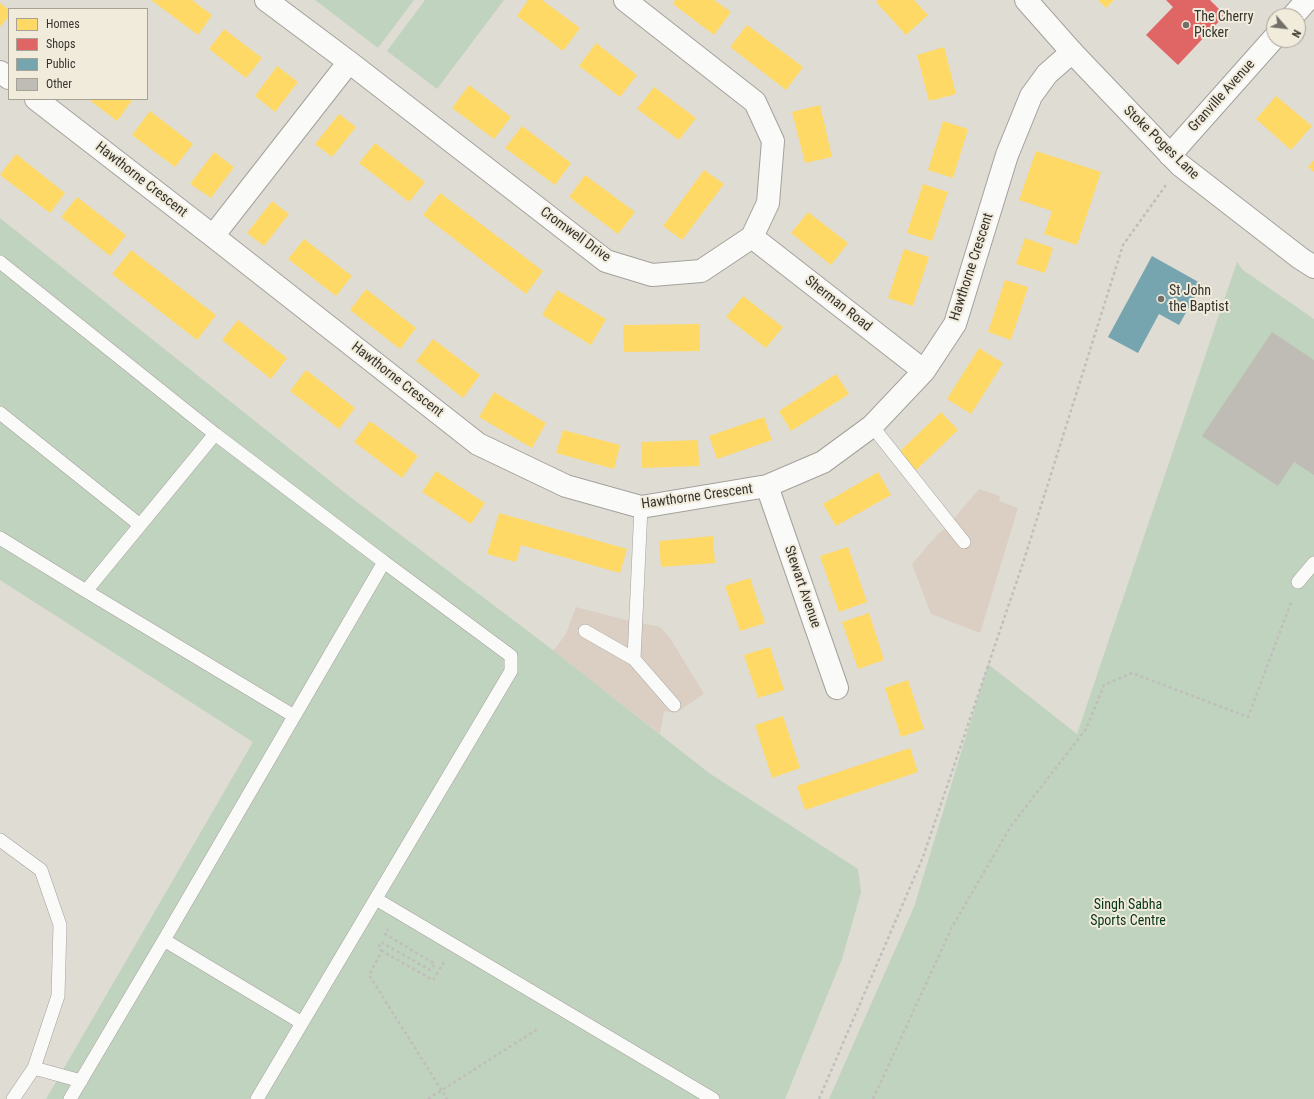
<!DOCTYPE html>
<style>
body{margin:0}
#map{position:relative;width:1314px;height:1099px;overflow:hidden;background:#dfdcd4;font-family:"Roboto Condensed",sans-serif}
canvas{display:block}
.legend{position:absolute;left:8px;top:8px;width:140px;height:92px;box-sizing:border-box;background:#f1ebdc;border:1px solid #a6a296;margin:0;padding:5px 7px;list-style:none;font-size:12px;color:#36342e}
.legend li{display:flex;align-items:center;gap:8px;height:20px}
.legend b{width:20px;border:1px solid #a6a296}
.north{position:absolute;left:1266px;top:8px;width:40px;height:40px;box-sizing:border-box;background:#f1ebdc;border:1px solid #a6a296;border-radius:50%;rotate:118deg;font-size:11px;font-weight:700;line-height:16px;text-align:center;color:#36342e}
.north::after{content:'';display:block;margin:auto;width:14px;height:18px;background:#716f68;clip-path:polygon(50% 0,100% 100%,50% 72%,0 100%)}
</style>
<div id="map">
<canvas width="1314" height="1099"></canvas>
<ul class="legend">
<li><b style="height:11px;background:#ffd966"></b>Homes</li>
<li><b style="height:11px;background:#e06666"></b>Shops</li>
<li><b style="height:11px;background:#76a5af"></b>Public</li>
<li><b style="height:11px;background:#bfbcb5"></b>Other</li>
</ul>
<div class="north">N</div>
</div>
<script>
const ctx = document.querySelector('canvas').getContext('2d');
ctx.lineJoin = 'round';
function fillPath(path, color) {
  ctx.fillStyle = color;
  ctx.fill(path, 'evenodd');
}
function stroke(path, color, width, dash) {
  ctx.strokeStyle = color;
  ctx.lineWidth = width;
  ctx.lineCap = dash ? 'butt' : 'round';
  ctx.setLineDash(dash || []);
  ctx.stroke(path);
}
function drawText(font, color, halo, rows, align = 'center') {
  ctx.font = font + ' "Roboto Condensed",sans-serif';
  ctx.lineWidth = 4;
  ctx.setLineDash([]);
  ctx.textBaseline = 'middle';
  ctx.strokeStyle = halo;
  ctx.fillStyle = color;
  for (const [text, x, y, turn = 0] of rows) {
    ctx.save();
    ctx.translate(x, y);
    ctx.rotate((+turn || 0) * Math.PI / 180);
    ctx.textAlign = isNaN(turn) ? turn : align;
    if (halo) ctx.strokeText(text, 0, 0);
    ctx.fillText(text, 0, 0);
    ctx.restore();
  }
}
const industrial = new Path2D(`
 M979 489 1000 496 999 501 1018 508 980 633 931 614 912 564 938 534 947 527Z
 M576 607 630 621 660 627 670 638 704 694 676 713 664 711 660 734 553 651 566 634Z`);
const green = new Path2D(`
 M315 0H414L378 48Z
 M425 0H504L437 89 387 51Z
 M0 218 349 496 545 644 709 773 858 869 861 892 842 959 785 1099H46L253 742 0 580Z
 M1237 262 1243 270 1314 319V1099H829L914 907 988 664 1077 734Z`);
const homes = new Path2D(`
 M151 0H192L212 15 198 35Z
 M528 0H542L580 28 563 51 517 16Z
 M675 0H714L731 12 714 35 673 4Z
 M878 0H914L928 15 906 35 876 2Z
 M1098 0H1114L1106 8Z
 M0 3 9 10V16L0 27Z
 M747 25 803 67 786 90 730 47Z
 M224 29 262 58 246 78 209 49Z
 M596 43 637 75 620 97 579 66Z
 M944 47 956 94 929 101 917 55Z
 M277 66 298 82 275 112 255 96Z
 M469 85 511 117 494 139 452 108Z
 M654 87 696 118 679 140 637 109Z
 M1276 96 1312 126 1291 150 1256 119Z
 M88 99H133L117 121Z
 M820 105 832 157 805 163 792 112Z
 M150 111 193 144 175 167 132 135Z
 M339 114 356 127 332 157 315 144Z
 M943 121 968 129 953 178 928 170Z
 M522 126 571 163 555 185 505 148Z
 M375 143 425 182 409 202 359 163Z
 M1036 151 1101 172 1077 245 1044 234 1052 211 1019 200Z
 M214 152 234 167 211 198 190 184Z
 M16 154 65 193 50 213 0 175Z
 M1314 160V172L1308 167Z
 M704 170 724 184 682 240 663 226Z
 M585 175 635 212 618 234 569 197Z
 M923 184 948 192 932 241 907 233Z
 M440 193 543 271 526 294 423 215Z
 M77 197 126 235 110 256 61 217Z
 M272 201 289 214 264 246 247 233Z
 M808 212 848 243 831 265 791 233Z
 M1025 238 1053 248 1045 273 1016 264Z
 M304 239 352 276 336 296 288 259Z
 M904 249 929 257 913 306 888 298Z
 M131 250 216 315 197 340 112 274Z
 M1005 280 1028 287 1011 340 988 332Z
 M366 289 416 328 400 349 350 310Z
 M557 290 606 319 591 345 542 315Z
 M743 296 783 327 766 348 726 317Z
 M238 320 287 358 271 379 222 340Z
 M700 324V351L624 352 623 325Z
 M433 339 480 375 463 398 416 361Z
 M979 348 1003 363 971 414 947 399Z
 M306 370 355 408 339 429 290 391Z
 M836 374 849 394 791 431 779 411Z
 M494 392 546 423 532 448 479 417Z
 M941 412 958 430 915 471 898 453Z
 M764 417 772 440 717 459 709 436Z
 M370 421 418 456 402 478 354 442Z
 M563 430 620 445 614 469 556 453Z
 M698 440 699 466 642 468 641 442Z
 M436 471 485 503 471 524 422 492Z
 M878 472 891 495 836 526 823 504Z
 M499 513 627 549 620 573 521 545 516 562 487 554Z
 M713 536 715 563 661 567 659 541Z
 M848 547 867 602 839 612 820 556Z
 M750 578 765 623 740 631 725 586Z
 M869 613 884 660 858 669 842 622Z
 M770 647 784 690 758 698 744 655Z
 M908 680 924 729 901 737 885 688Z
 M783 716 800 768 772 778 755 725Z
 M910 748 918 772 805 810 797 786Z`);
const shops = new Path2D(`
 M1166 0H1210L1225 15 1178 65 1146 35 1173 7Z`);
const public = new Path2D(`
 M1152 256 1202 284 1179 325 1159 314 1138 353 1108 337Z`);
const building = new Path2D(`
 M1272 332 1314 360V475L1294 462 1278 486 1202 436Z`);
const path = new Path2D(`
 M382 951 378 948 381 942 430 970 435 964 385 934 388 929
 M444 962 433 980 382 951 369 975 447 1099
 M428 1099 539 1028
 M819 1099 923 857 1024 560 1123 245 1166 185
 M873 1099 952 927 1011 826 1086 729 1104 685 1132 673 1248 717 1292 600`);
const service = new Path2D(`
 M0 262 215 434 384 562 164 940 70 1099
 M0 413 140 525
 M872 426 964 542
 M0 538 86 591 294 716
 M1298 582 1314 563
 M86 591 215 434
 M585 631 634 659 674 705
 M634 659 641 507
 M0 840 41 870 60 925 58 996 34 1068 13 1099
 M376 899 713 1099
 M164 940 302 1023 257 1099
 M302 1023 511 671V656L384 562
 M34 1068 81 1081`);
const minor = new Path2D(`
 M266 0 349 62 606 261 652 275 701 271 752 237 768 203 773 141 755 102 625 0
 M1293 16 1307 0
 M0 72 9 78
 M36 99 213 236 478 444 566 486 641 507 767 486 823 462 872 426 924 371 955 324 1007 155 1031 96 1047 74 1072 52
 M1170 155 1274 38
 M213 236 349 62
 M752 237 924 371
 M767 486 837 688`);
const tertiary = new Path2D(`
 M1026 0 1072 52 1180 165 1300 258 1314 267`);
const markers = [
 [1186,25,4,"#716f68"],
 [1161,299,4,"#716f68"]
];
const poiNames = [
 ["The Cherry",1194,17],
 ["Picker",1194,33],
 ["St John",1169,291],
 ["the Baptist",1169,307]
];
const streetNames = [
 ["Granville Avenue",1222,96,-48],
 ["Stoke Poges Lane",1161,143,44],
 ["Hawthorne Crescent",141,180,38],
 ["Cromwell Drive",575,235,36],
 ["Hawthorne Crescent",972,267,-72],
 ["Sherman Road",838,304,38],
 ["Hawthorne Crescent",397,380,38],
 ["Hawthorne Crescent",697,497,-8],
 ["Stewart Avenue",802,587,71]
];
const parkNames = [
 ["Singh Sabha",1128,905],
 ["Sports Centre",1128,921]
];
fillPath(industrial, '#dbcfc4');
fillPath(green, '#c0d3bf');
fillPath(homes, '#ffd966');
fillPath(shops, '#e06666');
fillPath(public, '#76a5af');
fillPath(building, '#bfbcb5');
stroke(service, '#a4a19b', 14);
stroke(minor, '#a4a19b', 24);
stroke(tertiary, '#a4a19b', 24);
stroke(path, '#bfbebb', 2.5, [3, 3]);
stroke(service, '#fafaf9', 13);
stroke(minor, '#fafaf9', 22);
stroke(tertiary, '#fafaf9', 22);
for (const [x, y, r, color] of markers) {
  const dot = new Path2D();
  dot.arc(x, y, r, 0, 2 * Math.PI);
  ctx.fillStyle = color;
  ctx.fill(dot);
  stroke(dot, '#f1ebdc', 1.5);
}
drawText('14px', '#36342e', '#f1ebdc', poiNames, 'left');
drawText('14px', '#36342e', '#f1ebdc', streetNames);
drawText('14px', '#063618', '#f1ebdc', parkNames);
</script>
